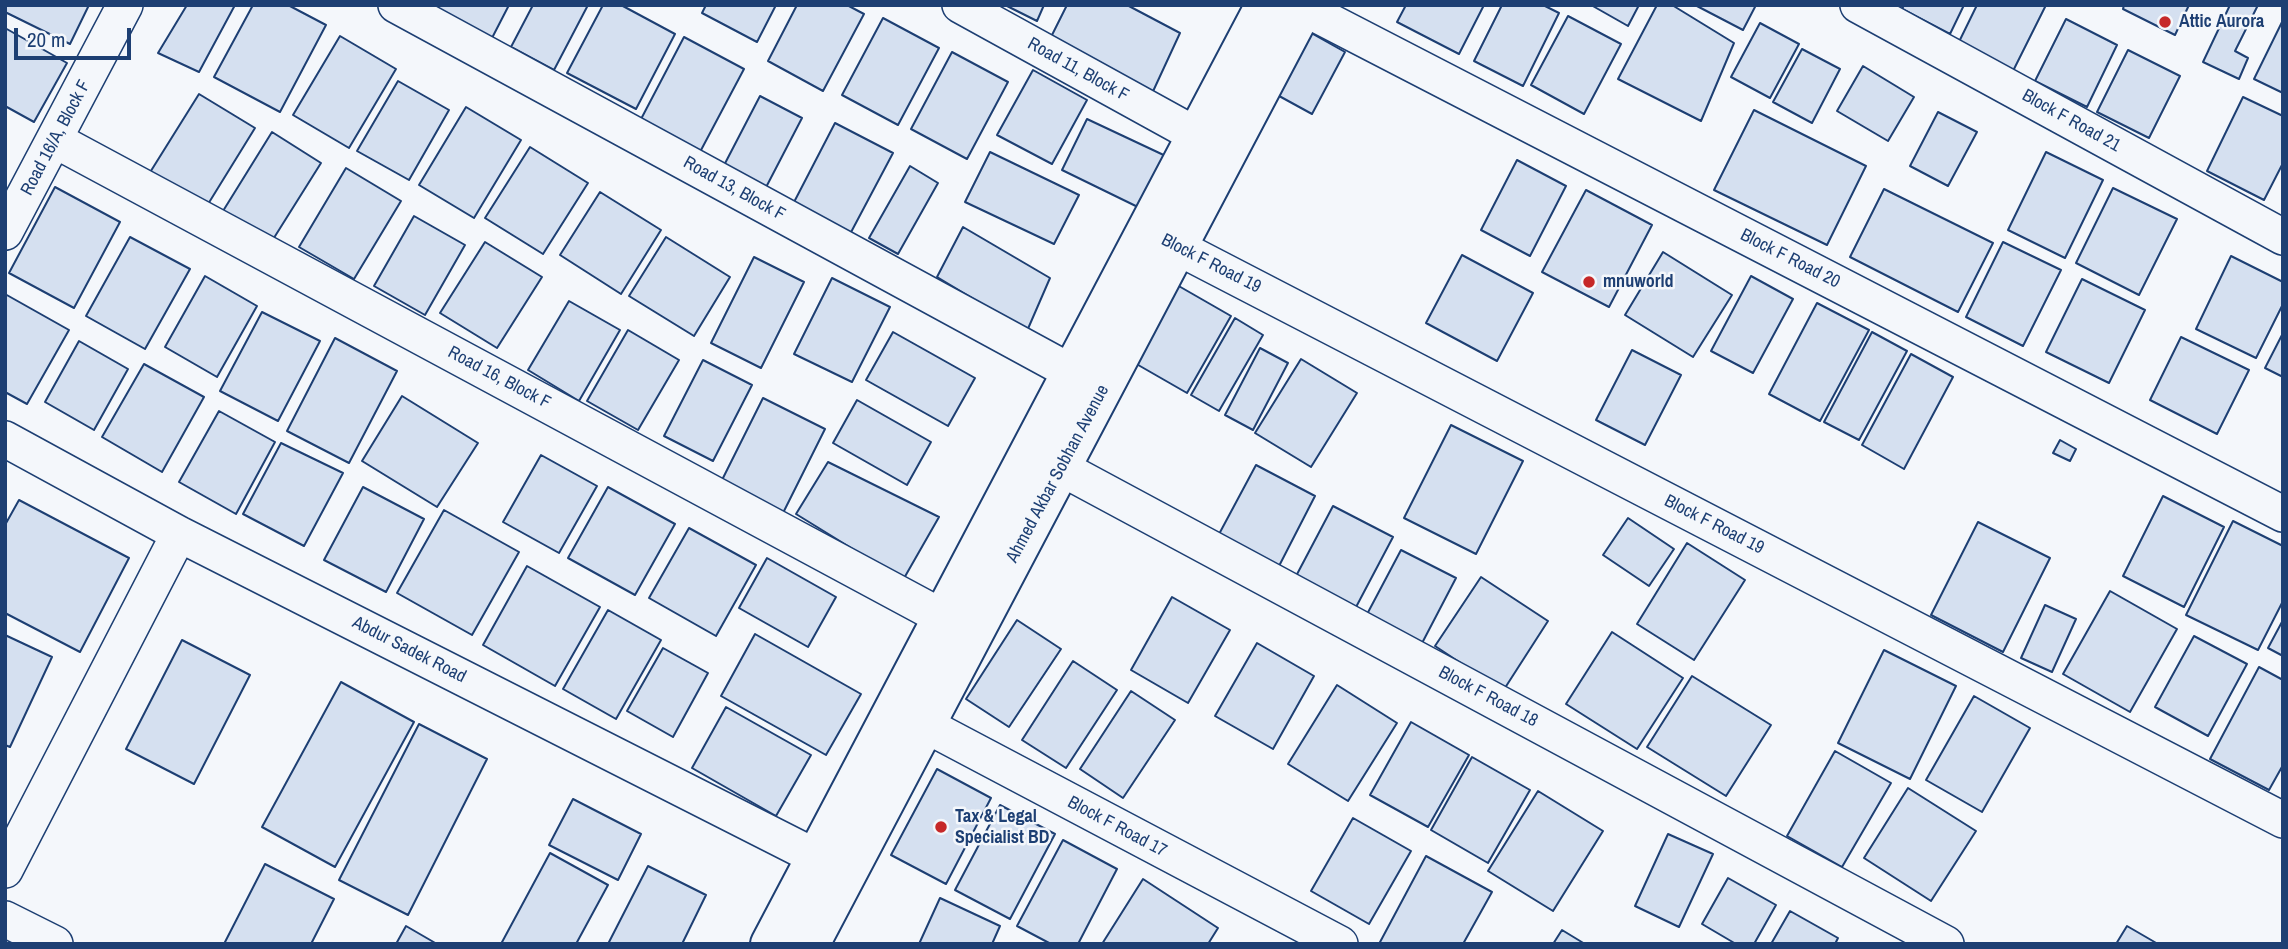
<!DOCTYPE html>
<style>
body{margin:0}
#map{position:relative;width:2288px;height:949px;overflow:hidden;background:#f4f7fb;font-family:"Archivo Narrow",sans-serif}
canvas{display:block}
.frame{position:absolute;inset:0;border:7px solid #1d3f73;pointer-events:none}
.scale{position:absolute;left:14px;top:28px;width:117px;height:32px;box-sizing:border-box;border:4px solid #1d3f73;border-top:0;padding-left:9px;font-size:21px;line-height:24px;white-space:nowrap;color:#1d3f73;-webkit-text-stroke:5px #f4f7fb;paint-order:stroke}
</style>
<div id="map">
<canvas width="2288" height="949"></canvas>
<div class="frame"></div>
<div class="scale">20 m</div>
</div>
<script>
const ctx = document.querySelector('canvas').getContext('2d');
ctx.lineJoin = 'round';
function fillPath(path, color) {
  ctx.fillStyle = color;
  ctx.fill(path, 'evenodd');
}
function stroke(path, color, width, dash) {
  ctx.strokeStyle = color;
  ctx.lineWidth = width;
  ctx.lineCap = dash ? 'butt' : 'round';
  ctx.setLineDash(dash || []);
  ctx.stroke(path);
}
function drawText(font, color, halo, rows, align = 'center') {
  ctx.font = font + ' "Archivo Narrow",sans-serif';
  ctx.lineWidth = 5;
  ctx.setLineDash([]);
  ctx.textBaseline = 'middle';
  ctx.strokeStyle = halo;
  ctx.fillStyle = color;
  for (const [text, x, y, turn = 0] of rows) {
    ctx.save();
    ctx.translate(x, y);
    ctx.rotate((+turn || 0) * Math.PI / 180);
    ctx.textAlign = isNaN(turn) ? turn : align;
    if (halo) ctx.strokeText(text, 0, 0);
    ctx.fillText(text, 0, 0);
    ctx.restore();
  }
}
const building = new Path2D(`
 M5 5H89L70 44 5 12Z
 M187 5H235L199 72 158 53Z
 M253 5H288L326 25 280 112 214 77Z
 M431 5H509L492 38Z
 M533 5H588L554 70 511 47Z
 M603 5H621L675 34 636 109 567 73Z
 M706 5H776L757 42 702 13Z
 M797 5H847L864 14 823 91 768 61Z
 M1005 5H1044L1037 21Z
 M1067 5H1127L1180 33 1149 100 1050 39Z
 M1406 5H1484L1459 54 1397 22Z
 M1502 5H1543L1559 13 1523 86 1474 61Z
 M1591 5H1639L1628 26Z
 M1657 5H1672L1734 43 1701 121 1618 79Z
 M1695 5H1756L1743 30Z
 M1904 5H1964L1950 34 1902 9Z
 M1977 5H2046L2010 77 1955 50Z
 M2124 5H2189L2175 35 2123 9Z
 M2230 5H2258L2235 51 2248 58 2239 79 2203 62Z
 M1568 16 1621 44 1584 114 1531 85Z
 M883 18 939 48 898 125 842 95Z
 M2066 19 2117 45 2087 107 2035 81Z
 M2283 20V93L2254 79Z
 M1760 23 1799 44 1770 98 1731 77Z
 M5 28 67 63 34 122 5 106Z
 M1304 29 1345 52 1312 114 1270 91Z
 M340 36 396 69 349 148 293 115Z
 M684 37 744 69 700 152 640 121Z
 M1802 49 1840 69 1812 123 1773 102Z
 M2128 50 2180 76 2149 138 2097 112Z
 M952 52 1008 82 967 159 911 129Z
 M1863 66 1914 97 1888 141 1837 111Z
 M1033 70 1087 100 1052 164 997 135Z
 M398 81 449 110 409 180 357 151Z
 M199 94 255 128 205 209 149 174Z
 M760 96 802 118 762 195 720 173Z
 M2243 97 2283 116V163L2264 200 2207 171Z
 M466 107 521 140 474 218 419 185Z
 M1754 110 1866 166 1827 245 1714 190Z
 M1938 112 1977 132 1948 186 1910 166Z
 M1087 119 1170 158 1144 210 1062 170Z
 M835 123 893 153 849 236 792 206Z
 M272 132 321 163 272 241 223 211Z
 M530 147 588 183 543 254 485 218Z
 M990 152 1079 195 1054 244 965 202Z
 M2046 152 2103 180 2065 258 2008 230Z
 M1517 160 1566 186 1530 256 1481 230Z
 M910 166 938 183 898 254 869 238Z
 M346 168 401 201 354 279 299 247Z
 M55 187 120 222 74 308 9 273Z
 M2113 188 2177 219 2139 295 2076 263Z
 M1884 189 1993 243 1958 312 1850 257Z
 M1586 190 1652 225 1609 307 1542 272Z
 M600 192 661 230 621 294 560 255Z
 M414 216 465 245 425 315 374 286Z
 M963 227 1050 278 1027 331 937 277Z
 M130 237 190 269 145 349 86 316Z
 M666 237 730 277 694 336 629 296Z
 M485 242 542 277 497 348 440 313Z
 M2003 242 2061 270 2023 346 1966 317Z
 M1663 252 1732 295 1693 357 1625 315Z
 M1462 255 1533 293 1497 361 1426 323Z
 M2231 256 2283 282V304L2256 358 2196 329Z
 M754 257 804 282 761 368 711 343Z
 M205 276 257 306 217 377 165 347Z
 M1751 276 1793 299 1753 373 1711 351Z
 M832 278 890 307 852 382 794 354Z
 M2082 279 2145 310 2109 383 2046 352Z
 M1170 281 1231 316 1187 393 1126 358Z
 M5 294 69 330 27 404 5 392Z
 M569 301 620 330 579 401 528 370Z
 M1817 303 1869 330 1820 421 1769 394Z
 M262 312 320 341 278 421 220 391Z
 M1235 318 1263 335 1219 411 1191 395Z
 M628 330 679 360 638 430 587 401Z
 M893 332 975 378 948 426 866 380Z
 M1872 332 1907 351 1859 440 1824 422Z
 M2283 333V377L2265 368Z
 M2181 337 2249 370 2217 434 2150 400Z
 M335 338 397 371 349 463 287 431Z
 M79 341 128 369 94 430 45 402Z
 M1260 348 1288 363 1253 430 1225 415Z
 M1632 350 1681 375 1645 445 1596 420Z
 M1911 354 1953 377 1904 469 1862 445Z
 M1301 359 1357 393 1311 467 1255 433Z
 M703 360 752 385 713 461 664 436Z
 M144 364 204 397 162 472 102 437Z
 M402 396 478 443 437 507 362 461Z
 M763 398 825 429 782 515 720 484Z
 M857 400 931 442 907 485 833 443Z
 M219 411 275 442 236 514 179 482Z
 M1451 425 1523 461 1476 554 1404 518Z
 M2060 440 2076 449 2070 461 2053 453Z
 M281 443 343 473 304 546 243 514Z
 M541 455 597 486 559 553 503 522Z
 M828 462 939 517 903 580 796 514Z
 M1256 465 1315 496 1278 568 1218 536Z
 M363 487 424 519 386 592 324 560Z
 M608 487 675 524 635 595 568 558Z
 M2163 496 2224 527 2184 607 2123 576Z
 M19 500 129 558 80 652 5 613V525Z
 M1333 506 1393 537 1355 609 1295 578Z
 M444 510 519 552 472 635 397 593Z
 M1628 518 1674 549 1649 586 1603 555Z
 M2233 521 2283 546V601L2258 650 2186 615Z
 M1978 522 2050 558 2003 652 1931 615Z
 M689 528 756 565 716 636 649 598Z
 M1687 543 1745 580 1694 660 1637 624Z
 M1401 550 1456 578 1420 647 1365 618Z
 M767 558 836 597 808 647 739 608Z
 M527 566 600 607 555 686 483 645Z
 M1481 577 1548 621 1503 691 1435 646Z
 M2110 591 2177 629 2130 712 2063 674Z
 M1172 597 1230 630 1188 703 1131 670Z
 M2045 605 2076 619 2052 672 2021 658Z
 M608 610 661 640 616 719 563 689Z
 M1017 620 1061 649 1009 727 966 699Z
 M2283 620V656L2268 648Z
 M1612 632 1683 678 1637 749 1566 704Z
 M755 634 861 694 826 755 721 696Z
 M5 635 52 657 10 747 5 745Z
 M2194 636 2247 664 2208 736 2155 707Z
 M182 640 250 675 194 784 126 749Z
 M1257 643 1314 676 1273 749 1215 716Z
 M663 648 708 673 673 737 627 711Z
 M1884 650 1956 686 1910 779 1838 743Z
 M1073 661 1117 690 1066 768 1022 740Z
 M2259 667 2283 680V765L2269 790 2210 759Z
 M1692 676 1771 725 1726 796 1647 747Z
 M341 682 414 722 335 867 262 827Z
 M1337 685 1397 723 1348 801 1288 764Z
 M1131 691 1175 720 1123 798 1080 769Z
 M1974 696 2030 728 1982 812 1926 780Z
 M726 707 811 755 776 816 692 768Z
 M1411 722 1469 755 1428 827 1370 795Z
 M419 724 487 759 408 915 339 880Z
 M1835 751 1891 783 1842 867 1787 836Z
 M1472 757 1530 790 1488 863 1431 830Z
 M937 769 991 798 946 884 891 855Z
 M1908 788 1976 831 1931 901 1864 858Z
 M1538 791 1603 831 1553 911 1488 871Z
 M573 799 641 834 618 880 549 845Z
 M1000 805 1055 834 1010 919 955 890Z
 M1353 818 1411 851 1369 924 1311 891Z
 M1668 834 1713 854 1679 927 1635 906Z
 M1063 840 1117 869 1078 944H1051L1017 926Z
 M550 853 608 885 576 944H501Z
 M1426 856 1492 892 1463 944H1379Z
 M265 864 334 899 311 944H224Z
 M648 866 706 895 682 944H608Z
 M1728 878 1776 905 1754 944H1736L1702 924Z
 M1143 879 1218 928 1208 944H1102Z
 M940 898 1000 926 992 944H919Z
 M1790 911 1838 938 1835 944H1771Z
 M406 926 437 944H396Z
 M2127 926 2158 944H2116Z
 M1562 930 1585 944H1553Z`);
const minor = new Path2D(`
 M396 5 1071 372
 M960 5 1196 135
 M1298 5 2283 514
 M1858 5 2283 237
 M55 140 942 617
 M5 232 125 5
 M1152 234 2283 820
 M5 439 179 534 816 857
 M1037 455 1946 944
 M901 712 1340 944
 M5 870 179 534
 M5 919 55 944`);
const tertiary = new Path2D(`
 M770 944 1265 5
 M810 944 1305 5`);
const markers = [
 [2165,22,7,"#c62828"],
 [1589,282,7,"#c62828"],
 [941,827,7,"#c62828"]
];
const poiNames = [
 ["Attic Aurora",2179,22],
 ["mnuworld",1603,282],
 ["Tax & Legal",955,817],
 ["Specialist BD",955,838]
];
const streetNames = [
 ["Road 11, Block F",1078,70,29],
 ["Block F Road 21",2071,121,29],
 ["Road 16/A, Block F",56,138,-62],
 ["Road 13, Block F",734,189,29],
 ["Block F Road 20",1790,259,27],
 ["Block F Road 19",1211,264,27],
 ["Road 16, Block F",499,378,28],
 ["Ahmed Akbar Sobhan Avenue",1058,474,-62],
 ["Block F Road 19",1714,525,27],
 ["Abdur Sadek Road",409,650,27],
 ["Block F Road 18",1488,697,28],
 ["Block F Road 17",1117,827,28]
];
fillPath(building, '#d5e0f0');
stroke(building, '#1d3f73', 2);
stroke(minor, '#1d3f73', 38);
stroke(tertiary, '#1d3f73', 42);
stroke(minor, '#f4f7fb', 35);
stroke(tertiary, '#f4f7fb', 38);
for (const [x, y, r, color] of markers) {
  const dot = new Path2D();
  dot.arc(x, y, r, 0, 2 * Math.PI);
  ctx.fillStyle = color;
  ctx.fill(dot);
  stroke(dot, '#f4f7fb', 2.5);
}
drawText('bold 18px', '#1d3f73', '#f4f7fb', poiNames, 'left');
drawText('18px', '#1d3f73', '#f4f7fb', streetNames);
</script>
